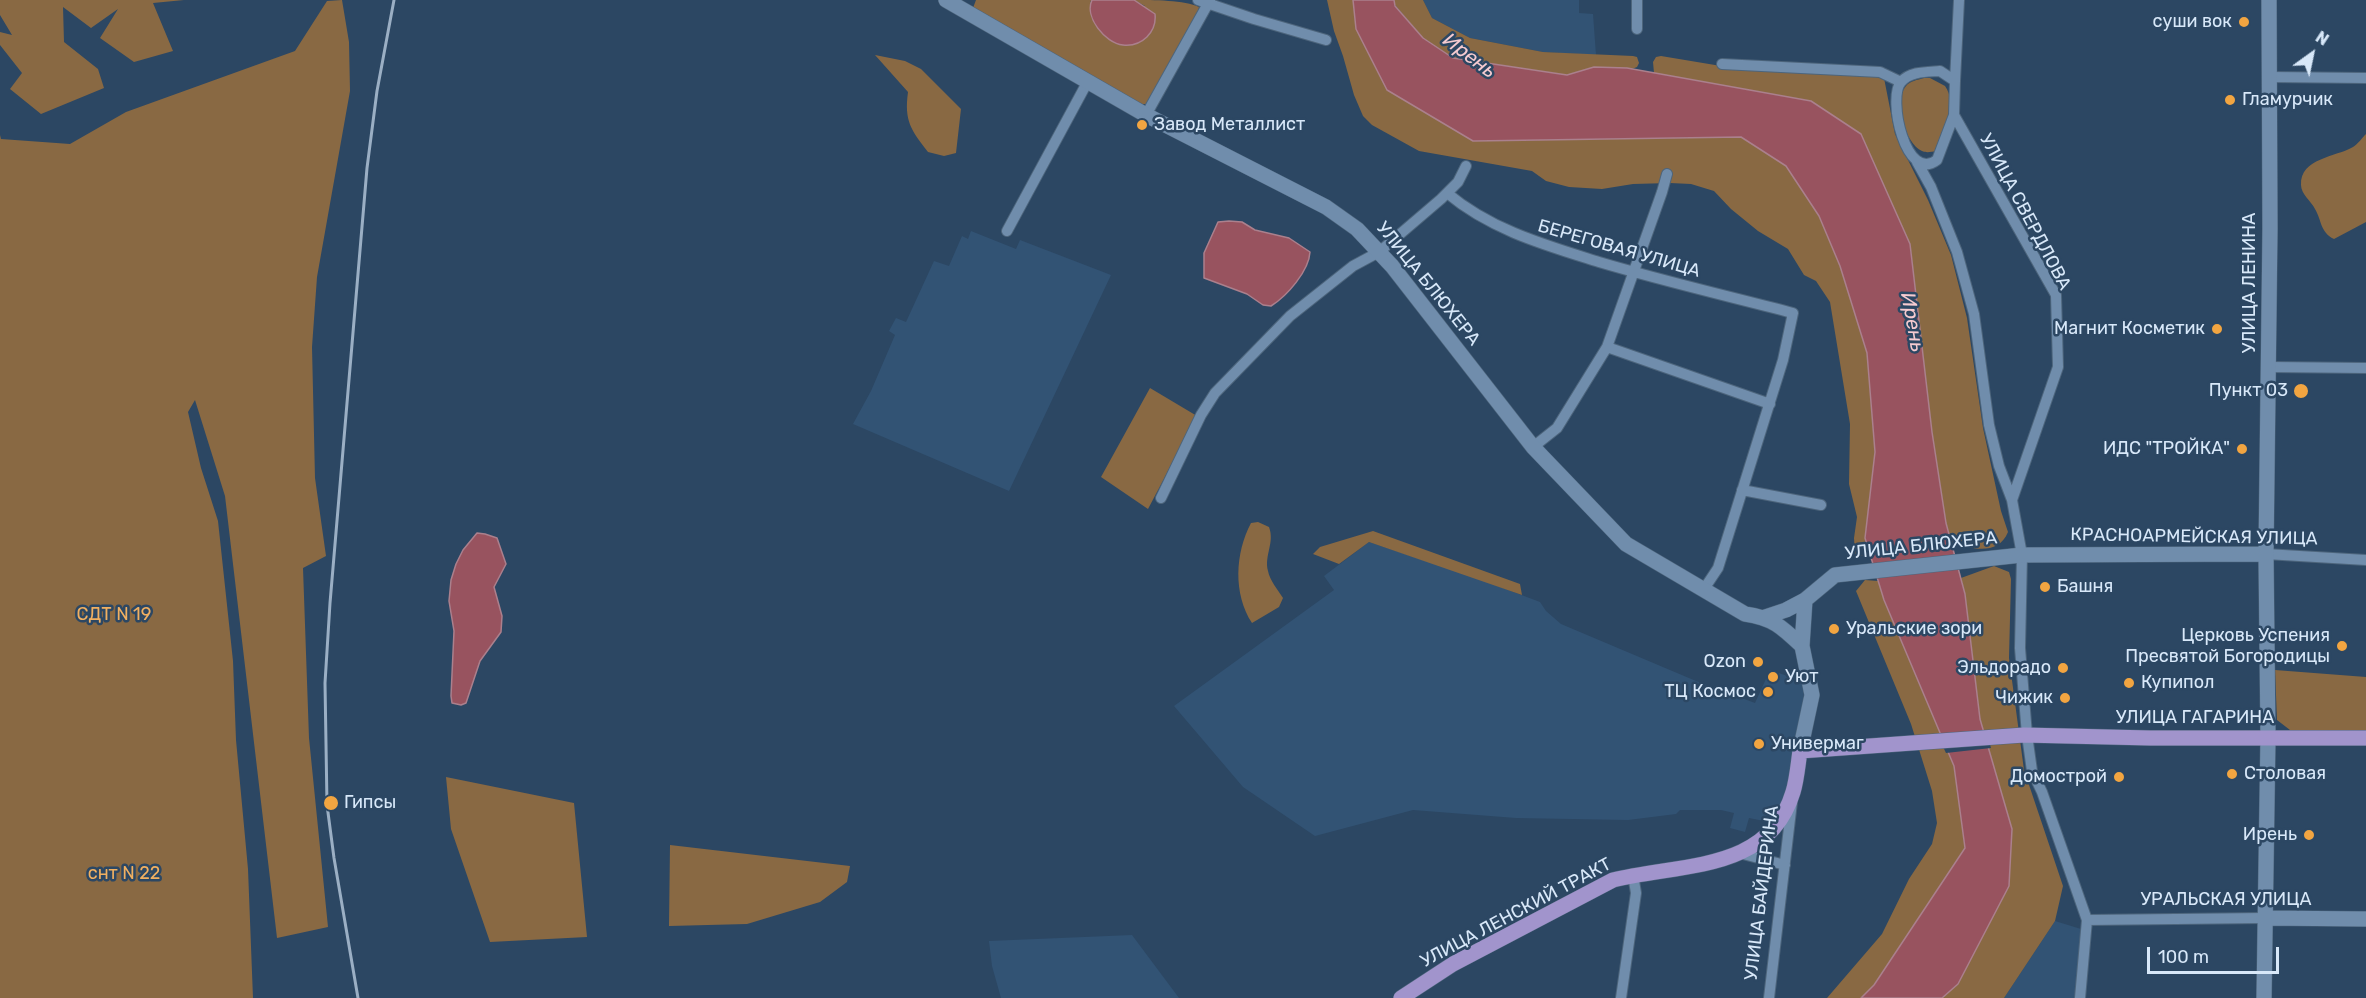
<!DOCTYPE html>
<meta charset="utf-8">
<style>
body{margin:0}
#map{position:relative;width:2366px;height:998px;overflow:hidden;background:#2c4763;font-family:Rubik,sans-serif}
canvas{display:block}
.north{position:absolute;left:2282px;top:24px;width:60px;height:60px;-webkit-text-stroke:4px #2c4763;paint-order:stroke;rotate:33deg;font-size:16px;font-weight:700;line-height:24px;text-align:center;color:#d8e8f9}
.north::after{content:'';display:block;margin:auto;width:21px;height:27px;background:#d8e8f9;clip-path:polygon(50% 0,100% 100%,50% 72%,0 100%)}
.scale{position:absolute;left:2147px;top:947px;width:132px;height:27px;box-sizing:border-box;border:3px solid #d8e8f9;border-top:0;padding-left:8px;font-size:18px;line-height:21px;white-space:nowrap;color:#d8e8f9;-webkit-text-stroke:4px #2c4763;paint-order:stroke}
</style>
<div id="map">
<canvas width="2366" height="998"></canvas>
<div class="north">N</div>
<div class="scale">100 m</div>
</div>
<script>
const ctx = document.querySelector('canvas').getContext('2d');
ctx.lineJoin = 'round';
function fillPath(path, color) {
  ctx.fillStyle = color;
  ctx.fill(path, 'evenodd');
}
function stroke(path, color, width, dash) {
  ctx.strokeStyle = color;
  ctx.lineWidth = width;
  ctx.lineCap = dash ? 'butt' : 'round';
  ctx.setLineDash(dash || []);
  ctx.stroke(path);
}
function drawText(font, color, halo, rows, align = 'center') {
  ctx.font = font + ' Rubik,sans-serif';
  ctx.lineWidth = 5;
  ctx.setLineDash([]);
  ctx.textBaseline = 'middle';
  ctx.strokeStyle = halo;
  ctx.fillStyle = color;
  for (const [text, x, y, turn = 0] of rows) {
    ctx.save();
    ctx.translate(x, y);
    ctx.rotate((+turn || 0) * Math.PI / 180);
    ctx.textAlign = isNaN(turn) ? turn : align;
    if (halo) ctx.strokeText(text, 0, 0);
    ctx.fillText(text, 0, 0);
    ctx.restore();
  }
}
const built = new Path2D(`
 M1423 0H1579V13L1593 14 1596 55 1543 52 1470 38 1432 18Z
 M971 231 1016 249 1020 240 1111 275 1009 491 853 424 871 391 895 335 889 331 896 318 906 322 934 261 949 266 962 236 968 239Z
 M1369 542 1474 577 1540 602 1546 611 1561 624 1696 681 1755 703 1770 670 1805 682 1801 725 1784 800 1774 823 1749 818 1745 832 1730 828 1734 813 1721 810H1680L1676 814 1628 820 1516 818 1413 810 1315 836 1243 787 1174 706 1334 590 1324 576Z
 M2055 921 2081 929 2076 998H2004Z
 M1132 935 1179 998H1001L992 966 989 941Z`);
const green = new Path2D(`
 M0 0H184L153 3 173 51 134 62 100 38 118 9 91 28 63 7 64 42 98 69 104 88 41 114 10 89 22 73 0 45V32L12 35 0 15Z
 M342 0 349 42 350 91 317 277 312 347 315 478 326 556 303 568 309 738 328 927 277 938 225 496 195 400 188 412 201 468 218 521 233 661 236 740 248 869 253 998H0V135L1 139 70 144 126 112 295 51 327 1Z
 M976 0H1092L1090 2 1145 6 1134 0C1153 0 1185 0 1199 7L1197 16 1147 104H1139L973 8Z
 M1327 0H1353L1356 29 1473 141 1741 137 1786 166 1819 216 1840 266 1867 353 1875 452 1865 538 1871 557 1855 555 1854 538 1857 517 1849 484 1850 424 1830 302 1816 281 1804 275 1788 249 1758 231 1731 209 1714 191 1691 184 1670 183 1633 184 1602 189 1569 187 1546 181 1532 171 1419 151 1372 125 1363 116 1354 95 1343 56 1334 31Z
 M1394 0H1423L1432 18 1470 38 1543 52 1633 56 1637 57 1639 63 1637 67 1632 69 1594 67 1567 75 1453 58 1423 38 1395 5Z
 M875 55 905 61 921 69 961 109 956 153 944 156 928 152C911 130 904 121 908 92Z
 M1661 56 1721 66 1870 75 1884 78 1895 134 1928 200 1951 255 1967 318 1983 428 2001 511 2008 532C1998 556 1973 549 1952 543L1946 523 1932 432 1910 244 1811 101 1654 73 1653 62 1656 57Z
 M1924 78H1930L1945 86C1958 104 1944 133 1936 151 1931 152 1926 153 1922 151 1905 144 1893 100 1906 86 1910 81 1917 80 1924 78Z
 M2366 134V222L2334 239C2320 232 2322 221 2315 209 2311 201 2301 194 2301 185 2300 158 2336 157 2353 147 2358 144 2362 138 2366 134Z
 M1150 388 1197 416 1148 509 1101 477Z
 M1258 522 1269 527C1275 543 1264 555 1268 571 1270 581 1278 590 1283 598L1279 607 1252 623C1233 594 1235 553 1251 523Z
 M1373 531 1520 584 1522 595 1369 542 1339 564 1313 554 1320 547Z
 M1994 566 2009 572 2011 579 2009 658 2024 770 2063 886 2055 921 2004 998H1942L1958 984 2012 829 1980 719 1965 594 1961 578Z
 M1865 580 1878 581 1884 600 1954 766 1965 848 1874 985 1861 998H1827L1882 934 1909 879 1932 844 1937 823 1932 791 1911 724 1856 591Z
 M2275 670 2366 677V733L2290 730 2277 720Z
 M446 777 574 803 587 937 490 942 451 829Z
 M670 845 850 866 847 882 820 902 747 924 669 926Z`);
const water = new Path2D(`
 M1092 0H1134L1155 14C1157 32 1142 47 1123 45 1105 43 1084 17 1092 0Z
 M1353 0H1394L1395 6 1423 38 1453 58 1567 75 1594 67 1627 68 1811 101 1861 134 1910 244 1932 432 1946 523 1965 594 1980 719 2012 829 2009 886 1958 984 1942 998H1861L1874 985 1965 848 1954 766 1884 600 1865 538 1875 452 1867 353 1840 266 1819 216 1786 166 1741 137 1473 141 1387 90 1356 29Z
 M1229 221 1242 222 1255 230 1289 238 1310 252C1309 271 1287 296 1271 306L1263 305 1247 294 1204 278V253L1218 222Z
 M477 533 485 534 497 538 506 564 494 587 502 616 501 632 480 661 466 703 461 705 452 703 451 696 454 631 449 601 451 580 456 564 463 550Z`);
const pier = new Path2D(`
 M1986 730 1991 748 1946 753 1938 736Z`);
const street = new Path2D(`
 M1198 0 1254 19 1326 40
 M1637 0V29
 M1722 64 1880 72 1901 82
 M1940 71 1955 81 1954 115 1937 160C1906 184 1887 98 1901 82 1910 71 1928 72 1940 71Z
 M2269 77 2366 78
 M1955 81 1959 0
 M1146 115 1210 0
 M1954 115 2056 295 2058 367 2012 500
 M1917 162 1931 187 1957 252 1974 314 1989 425 1999 466 2012 500 2022 555 2020 648 2027 735 2032 771 2042 792 2087 920 2080 998
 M1447 193C1491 230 1545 245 1599 262 1663 281 1728 296 1793 313L1783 360 1718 568 1704 589
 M1007 231 1088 81
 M1607 347 1770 404
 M2269 367 2366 368
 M1533 447 1557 428 1607 347 1662 192 1667 174
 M1742 490 1821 505
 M1161 498 1201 415 1215 393 1290 316 1353 266 1379 252 1441 199 1458 182 1466 166
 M2266 554 2366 560
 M1739 853 1785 865
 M2087 920 2264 918
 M1621 998 1636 893 1633 875
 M1769 998 1792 802`);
const secondary = new Path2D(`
 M946 0 1146 115 1326 207 1357 229 1392 266 1533 447 1626 544 1745 614C1773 618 1782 627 1802 646
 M1765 617 1786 610 1805 600 1835 575 2022 555 2266 554
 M1800 751 1812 695 1802 646 1805 600
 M2264 918 2366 919
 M2264 998 2268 737 2266 554 2270 228 2269 0`);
const primary = new Path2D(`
 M1401 998 1453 964 1613 880C1680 863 1769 873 1793 792 1797 779 1798 764 1800 751L2024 735 2150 738H2366`);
const rail = new Path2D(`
 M358 998 334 858 327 805 325 683 330 603 367 168 377 91 394 0`);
const markers = [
 [2244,22,6,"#f2a541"],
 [2230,100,6,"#f2a541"],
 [1142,125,6,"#f2a541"],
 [2217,329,6,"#f2a541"],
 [2301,391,8,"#f2a541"],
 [2242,449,6,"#f2a541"],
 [2045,587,6,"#f2a541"],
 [1834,629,6,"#f2a541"],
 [2342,646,6,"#f2a541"],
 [1758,662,6,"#f2a541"],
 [2063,668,6,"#f2a541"],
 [1773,677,6,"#f2a541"],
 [2129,683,6,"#f2a541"],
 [1768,692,6,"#f2a541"],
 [2065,698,6,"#f2a541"],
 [1759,744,6,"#f2a541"],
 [2232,774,6,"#f2a541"],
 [2119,777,6,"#f2a541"],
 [331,803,8,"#f2a541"],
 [2309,835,6,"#f2a541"]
];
const poiNames = [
 ["суши вок",2232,22],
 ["Гламурчик",2242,100,"left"],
 ["Завод Металлист",1154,125,"left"],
 ["Магнит Косметик",2205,329],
 ["Пункт 03",2288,391],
 ["ИДС \"ТРОЙКА\"",2230,449],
 ["Башня",2057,587,"left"],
 ["Уральские зори",1846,629,"left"],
 ["Церковь Успения",2330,636],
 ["Пресвятой Богородицы",2330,657],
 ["Ozon",1746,662],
 ["Эльдорадо",2051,668],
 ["Уют",1785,677,"left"],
 ["Купипол",2141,683,"left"],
 ["ТЦ Космос",1756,692],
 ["Чижик",2053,698],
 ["Универмаг",1771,744,"left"],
 ["Столовая",2244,774,"left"],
 ["Домострой",2107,777],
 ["Гипсы",344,803,"left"],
 ["Ирень",2297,835]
];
const streetNames = [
 ["УЛИЦА СВЕРДЛОВА",2025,212,62],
 ["БЕРЕГОВАЯ УЛИЦА",1619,249,16],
 ["УЛИЦА ЛЕНИНА",2250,283,-90],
 ["УЛИЦА БЛЮХЕРА",1428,284,51],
 ["КРАСНОАРМЕЙСКАЯ УЛИЦА",2194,537,1],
 ["УЛИЦА БЛЮХЕРА",1921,546,-6],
 ["УЛИЦА ГАГАРИНА",2195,718],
 ["УЛИЦА БАЙДЕРИНА",1762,893,-83],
 ["УРАЛЬСКАЯ УЛИЦА",2226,900],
 ["УЛИЦА ЛЕНСКИЙ ТРАКТ",1516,913,-28]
];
const parkNames = [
 ["СДТ N 19",114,615],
 ["снт N 22",124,874]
];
const waterNames = [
 ["Ирень",1469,56,37],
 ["Ирень",1912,322,80]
];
fillPath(built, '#325374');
fillPath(green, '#896943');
fillPath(water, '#98535f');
stroke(water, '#ab808d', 1.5);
fillPath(pier, '#2c4763');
stroke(street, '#4d657c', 12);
stroke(secondary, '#4d657c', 16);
stroke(primary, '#4d657c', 16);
stroke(street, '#708dac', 10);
stroke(secondary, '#708dac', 15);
stroke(primary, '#a194cc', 15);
stroke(rail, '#9bafc4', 3);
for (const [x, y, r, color] of markers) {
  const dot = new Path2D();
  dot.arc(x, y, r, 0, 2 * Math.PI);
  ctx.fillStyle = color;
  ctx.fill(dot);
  stroke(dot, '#2c4763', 2);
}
drawText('18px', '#d8e8f9', '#2c4763', poiNames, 'right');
drawText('18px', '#d8e8f9', '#2c4763', streetNames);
drawText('18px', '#f1b061', '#2c4763', parkNames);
drawText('italic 20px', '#f6cbd0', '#2c4763', waterNames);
</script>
